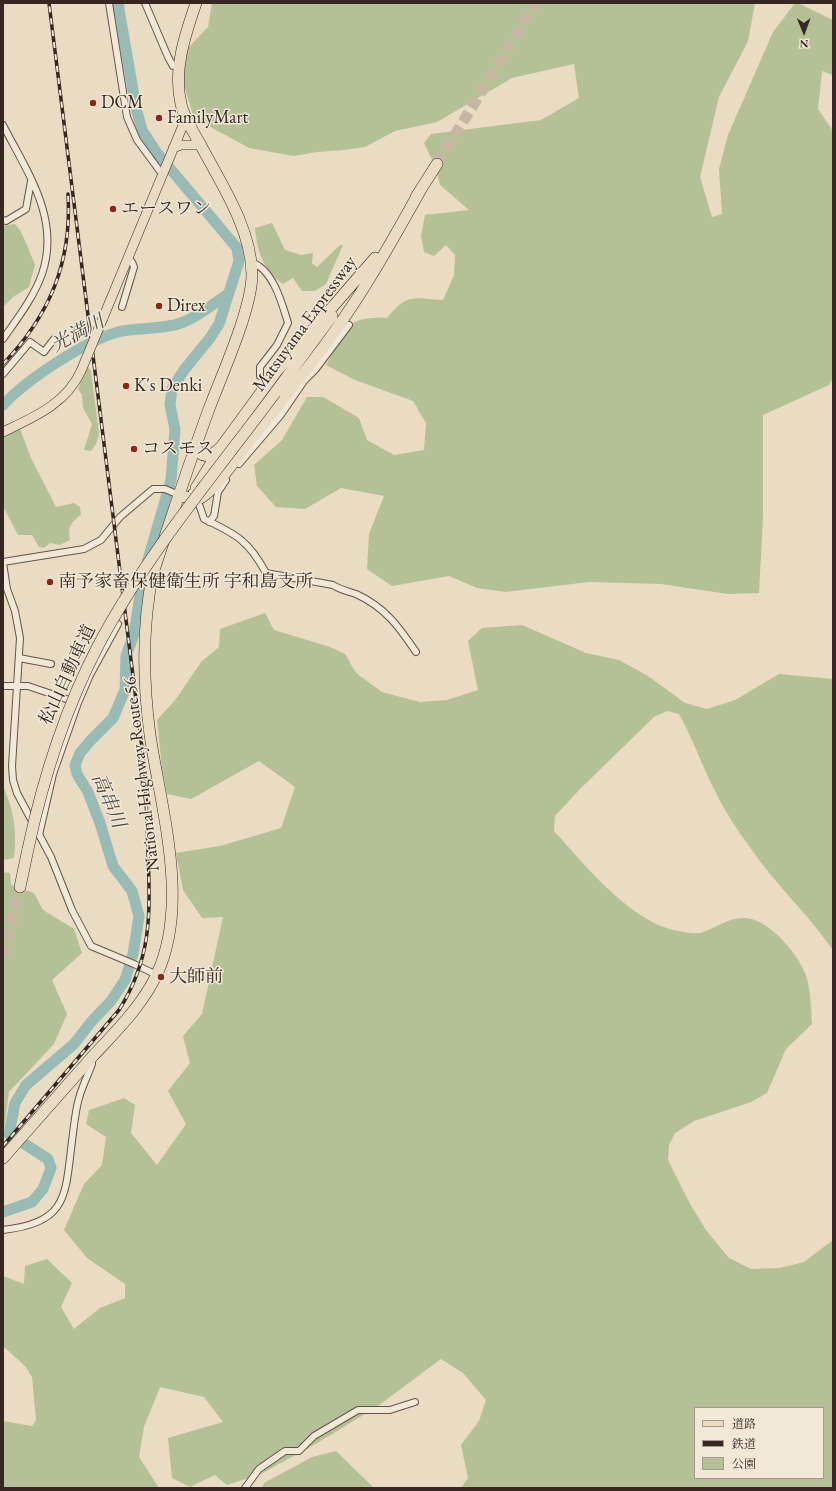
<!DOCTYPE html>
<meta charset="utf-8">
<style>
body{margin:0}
#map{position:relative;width:836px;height:1491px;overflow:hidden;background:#eadbc3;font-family:"EB Garamond","Noto Serif JP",serif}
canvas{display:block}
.frame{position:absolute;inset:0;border:4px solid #362720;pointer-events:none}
.legend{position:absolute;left:694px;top:1407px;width:130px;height:72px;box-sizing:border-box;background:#f1e8d8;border:1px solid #a69b8e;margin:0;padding:5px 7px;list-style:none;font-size:12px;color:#362720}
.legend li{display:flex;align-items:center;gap:8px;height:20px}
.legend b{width:20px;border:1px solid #a69b8e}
.north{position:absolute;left:784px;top:12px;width:40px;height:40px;-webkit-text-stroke:3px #f1e8d8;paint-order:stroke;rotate:179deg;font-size:11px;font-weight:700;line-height:16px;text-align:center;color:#362720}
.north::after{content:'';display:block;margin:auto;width:14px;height:18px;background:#362720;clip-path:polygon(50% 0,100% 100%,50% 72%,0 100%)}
</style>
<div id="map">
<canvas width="836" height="1491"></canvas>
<div class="frame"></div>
<ul class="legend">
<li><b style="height:5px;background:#eadbc3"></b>道路</li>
<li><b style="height:5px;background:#362720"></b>鉄道</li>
<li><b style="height:11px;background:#b4c196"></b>公園</li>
</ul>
<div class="north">N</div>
</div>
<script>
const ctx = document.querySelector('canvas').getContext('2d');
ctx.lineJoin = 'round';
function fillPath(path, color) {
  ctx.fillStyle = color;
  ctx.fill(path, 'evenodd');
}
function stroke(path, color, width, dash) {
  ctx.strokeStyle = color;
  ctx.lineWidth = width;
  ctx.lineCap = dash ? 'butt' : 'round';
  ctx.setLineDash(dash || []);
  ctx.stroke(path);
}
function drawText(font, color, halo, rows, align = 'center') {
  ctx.font = font + ' "EB Garamond","Noto Serif JP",serif';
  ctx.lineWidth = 3;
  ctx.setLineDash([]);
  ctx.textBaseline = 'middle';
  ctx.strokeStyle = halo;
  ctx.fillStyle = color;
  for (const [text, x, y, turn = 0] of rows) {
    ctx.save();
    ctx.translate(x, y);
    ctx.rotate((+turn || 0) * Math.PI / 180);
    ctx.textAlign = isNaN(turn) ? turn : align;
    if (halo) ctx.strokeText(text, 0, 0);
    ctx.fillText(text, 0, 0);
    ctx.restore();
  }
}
const green = new Path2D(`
 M212 3H755L748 41 719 97 700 177 712 217 722 214 719 169 728 135 773 32 795 3H798L833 20V75L822 71 818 109 833 131V378L829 385 763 415V518L759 593 728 594 661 584 589 582 505 592 477 588 449 576 392 586 367 569 369 534 384 496 341 488 305 509 276 507 257 486 254 465 282 440 307 397H323L359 418 367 440 394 455 424 450 426 423 413 401 355 380 326 365C344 332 344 315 387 318 407 293 414 298 443 300L454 275 455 255 446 245 434 256 424 252 421 236 425 215 469 210 440 185 435 166 424 143 431 134 541 120 579 98 574 64 512 78 437 122 395 131 365 147 344 150 317 152 294 156 249 148 194 118 183 82 187 49 208 27Z
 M272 223 285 250 301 255 313 253 312 263 317 267 340 245H343L326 284 315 291H302L293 278 283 284C263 271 257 250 255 228Z
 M15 224C23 232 30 253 35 265L29 287 13 297 3 307V226Z
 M88 367 91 371 99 434 96 444 91 451 84 450 92 424 83 408 82 395 78 389Z
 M20 429 31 458 56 507 74 503 80 507 81 515C70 523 68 527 70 540L60 545 50 543 44 548 39 547 32 535H18L3 506V437Z
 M265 613 274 630 330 647 345 654 356 673 382 692 420 702 447 700 478 690 468 641 482 628 522 625 586 653 619 660 648 676 685 703 707 709 735 700 779 674 833 679V950C807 913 774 883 749 846 737 829 724 810 715 791 702 766 693 739 679 714L667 711 654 717 580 789 555 816 554 831C584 864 615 903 656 924 666 929 693 936 703 932 718 927 729 917 745 918 770 919 801 957 807 979 811 994 811 1009 812 1024L786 1049 767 1093 751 1102 694 1121 675 1133 669 1145 668 1160 690 1204 706 1230 729 1258 751 1269 780 1268 804 1262 833 1240V1488H461L468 1478 461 1445 479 1421 486 1400 463 1373 441 1359 378 1406 319 1442 261 1474 227 1485 215 1475 190 1487 172 1478 168 1438 223 1422 204 1397 160 1387 144 1427 139 1457 159 1488H3V1421L32 1426 36 1420 32 1377 25 1366 3 1346V1276L24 1284 25 1266 47 1259 72 1283 61 1307 74 1329 100 1308 125 1298V1284L87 1258 64 1230 84 1184 102 1165 106 1137 86 1124 89 1110 124 1098 135 1105 131 1133 157 1165 186 1124 168 1091 190 1063 183 1036 202 1014 223 917 202 918 183 890 176 853 220 846 281 828 295 787 259 761 191 799 167 794 162 768 157 720 176 699 201 662 219 647 220 629ZM695 1408H823V1478H695Z
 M3 786C14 811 17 830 14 858L3 860Z
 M3 872 10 873 11 885 34 893 43 910 74 929 82 953 52 980 67 1014 54 1044 9 1092 3 1137Z
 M336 1451 374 1488H262L264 1483 312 1457Z`);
const river = new Path2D(`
 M3 405C26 380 85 341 118 332 138 327 162 330 181 323 198 317 213 304 228 294
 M3 1212 32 1202 43 1189 51 1168 48 1159 9 1134 15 1103 26 1085 74 1044 91 1022 111 1001 125 980 133 954 139 916 132 891 113 866 100 823 88 792 77 774 75 765 80 753 91 740 113 718 125 690 126 656 134 634 143 577 171 480 175 429 170 405 172 389 184 370 210 338 219 324 239 261 237 248 157 153 142 130 136 108 118 3`);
const highwayTunnel = new Path2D(`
 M437 164 536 3
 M3 957 20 887`);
const street = new Path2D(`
 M109 3 127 117 137 140 162 174
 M145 3 168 57 173 66 179 68
 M3 125C27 172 61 219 42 274 34 297 17 319 3 339
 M3 220 6 221 26 209 31 181
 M251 262C273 269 282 303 288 323L277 345 260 367V376
 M122 307 134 267 132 262 128 258
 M3 374 30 342 44 352 54 339
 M280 416 304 381 315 370 349 325
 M239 464 280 416 279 413
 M192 492 200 507 204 519C236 534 249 541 266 573L333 585C340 590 348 591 356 594 385 607 399 627 416 652
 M209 522 214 516 218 492 226 480
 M3 562 84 549 101 540 120 517 153 489H165L179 495
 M3 563 7 589 15 611 20 638 12 766 13 780 17 793 51 857 72 910 91 946 134 964 157 975
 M19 658 51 664
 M3 686H28L78 703 53 774 39 835
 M78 703 90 675 118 624
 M3 1230C68 1222 65 1197 72 1141 74 1127 75 1112 79 1098 82 1087 88 1075 92 1064V1058
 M245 1488 259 1469 285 1451H299L314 1436 358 1410H390L415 1402`);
const primary = new Path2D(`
 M173 148 181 145H200
 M103 318 186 118
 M3 432C34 417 66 404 81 371`);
const highway = new Path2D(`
 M416 197 437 164
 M275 393 332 316
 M195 446 199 453C208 459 214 454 221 447
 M196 488 224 443 276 372 375 258
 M179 495C187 497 195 502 202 497 217 488 241 451 253 437 287 394 322 352 352 306 377 269 398 230 420 191
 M20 887 28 849
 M3 1158C33 1124 63 1090 93 1056 116 1031 142 1006 157 974 190 903 161 809 150 735 143 682 142 625 153 573 171 519 189 463 209 409 222 374 252 309 252 274 251 227 220 182 199 142 192 130 184 117 181 104 173 70 185 35 196 3`);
const rail = new Path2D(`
 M3 364C50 315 72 262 68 194
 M3 1146 119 1010C153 956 150 912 148 851 147 817 146 782 142 748L49 3`);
const primaryBridge = new Path2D(`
 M81 371 103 318`);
const highwayBridge = new Path2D(`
 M28 849C43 779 64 711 98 646 146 555 214 475 275 393`);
const markers = [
 [93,103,4,"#8f2418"],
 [159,118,4,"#8f2418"],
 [113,209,4,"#8f2418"],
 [159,306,4,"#8f2418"],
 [126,386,4,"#8f2418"],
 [134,449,4,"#8f2418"],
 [50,582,4,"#8f2418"],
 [161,977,4,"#8f2418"]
];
const poiNames = [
 ["DCM",101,103],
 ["FamilyMart",167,118],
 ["エースワン",121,209],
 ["Direx",167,306],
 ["K's Denki",134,386],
 ["コスモス",142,449],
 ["南予家畜保健衛生所 宇和島支所",58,582],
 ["大師前",169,977]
];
const streetNames = [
 ["Matsuyama Expressway",305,324,-54],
 ["松山自動車道",68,675,-65],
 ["National Highway Route 56",142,774,-97]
];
const waterNames = [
 ["光満川",78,334,-28],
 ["高串川",108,801,67]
];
fillPath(green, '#b4c196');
stroke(river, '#98bbb6', 11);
stroke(highwayTunnel, '#c6b7a2', 11, [11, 5.5]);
stroke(street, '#635449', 8);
stroke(primary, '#362720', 10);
stroke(highway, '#362720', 12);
stroke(street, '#f1e8d8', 6);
stroke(primary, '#eadbc3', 9);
stroke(highway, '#eadbc3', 11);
stroke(rail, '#362720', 3.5);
stroke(rail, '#f1e8d8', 2, [6]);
stroke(primaryBridge, '#362720', 10, []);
stroke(highwayBridge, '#362720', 12, []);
stroke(primaryBridge, '#eadbc3', 9);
stroke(highwayBridge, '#eadbc3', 11);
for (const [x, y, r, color] of markers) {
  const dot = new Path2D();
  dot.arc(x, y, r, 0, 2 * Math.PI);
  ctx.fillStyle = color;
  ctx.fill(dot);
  stroke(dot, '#f1e8d8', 1.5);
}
drawText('18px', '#362720', '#f1e8d8', poiNames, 'left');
drawText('18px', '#362720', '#f1e8d8', streetNames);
drawText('italic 19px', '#4e4c46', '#f1e8d8', waterNames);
</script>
